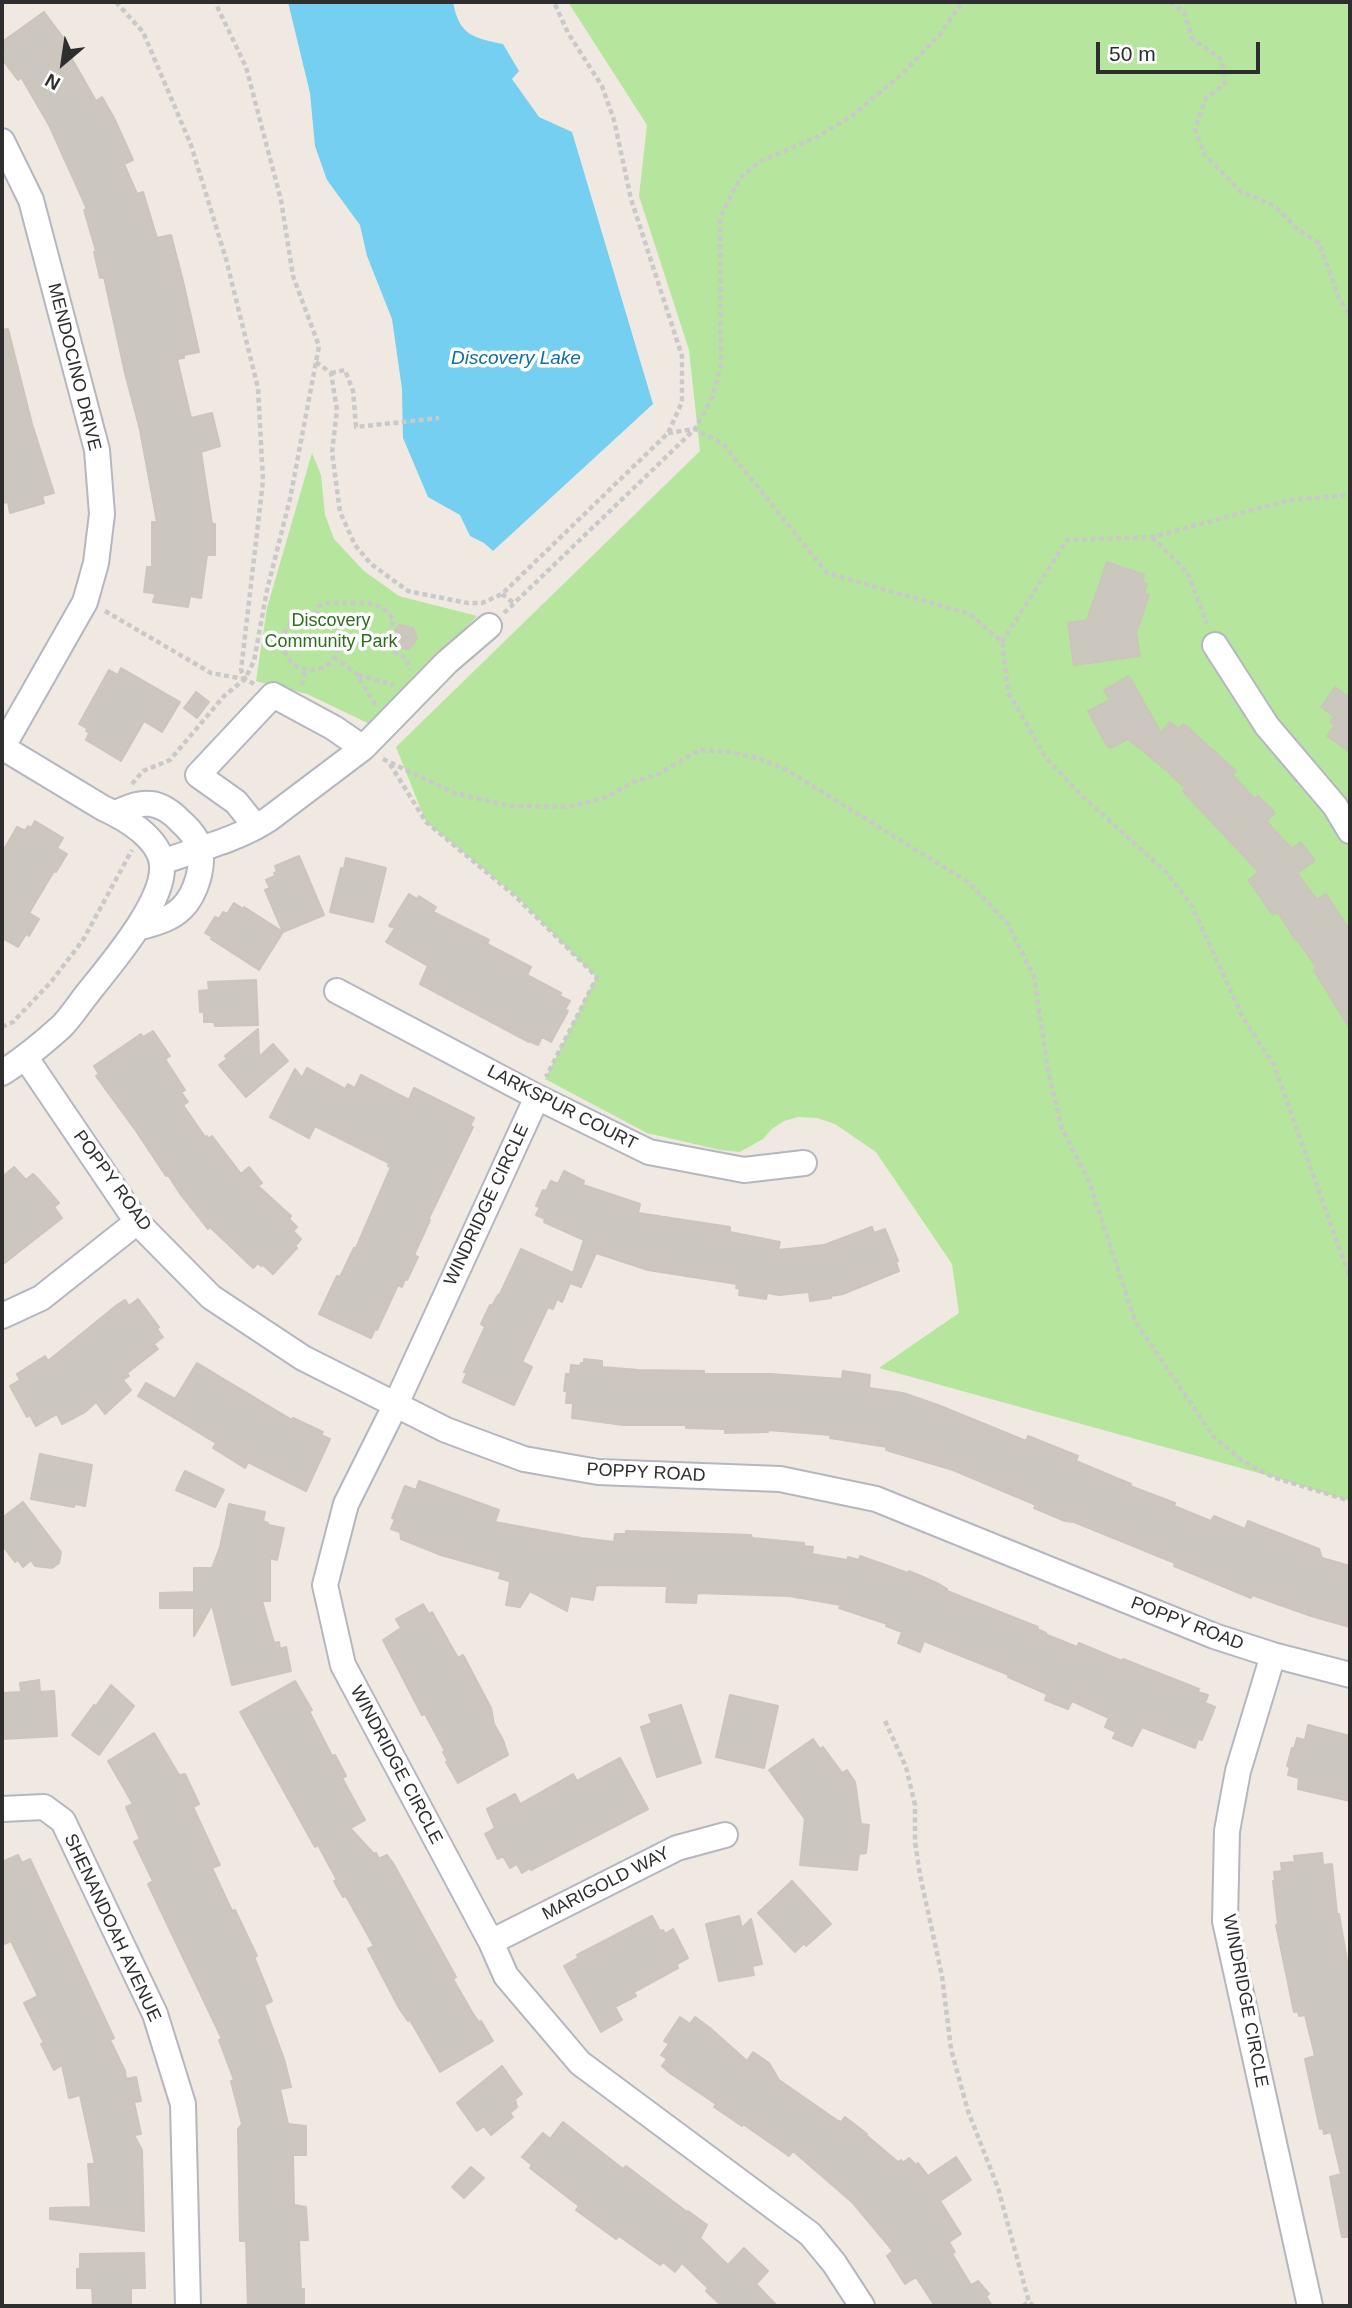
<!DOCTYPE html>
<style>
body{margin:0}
#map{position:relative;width:1352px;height:2308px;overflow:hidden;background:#efe9e1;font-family:Helvetica,sans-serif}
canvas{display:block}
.frame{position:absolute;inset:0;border:4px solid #2e2e2e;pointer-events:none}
.north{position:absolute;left:28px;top:28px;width:70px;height:70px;-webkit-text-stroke:5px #fff;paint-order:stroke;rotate:209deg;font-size:19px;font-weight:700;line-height:28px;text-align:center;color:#2e2e2e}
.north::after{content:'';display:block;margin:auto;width:24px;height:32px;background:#2e2e2e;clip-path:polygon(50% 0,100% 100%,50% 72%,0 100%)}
.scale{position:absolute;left:1096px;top:42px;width:164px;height:32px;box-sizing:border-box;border:4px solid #2e2e2e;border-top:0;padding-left:9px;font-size:21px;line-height:24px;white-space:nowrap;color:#2e2e2e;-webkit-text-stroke:5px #fff;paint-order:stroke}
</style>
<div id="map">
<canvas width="1352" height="2308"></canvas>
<div class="frame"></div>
<div class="north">N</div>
<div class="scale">50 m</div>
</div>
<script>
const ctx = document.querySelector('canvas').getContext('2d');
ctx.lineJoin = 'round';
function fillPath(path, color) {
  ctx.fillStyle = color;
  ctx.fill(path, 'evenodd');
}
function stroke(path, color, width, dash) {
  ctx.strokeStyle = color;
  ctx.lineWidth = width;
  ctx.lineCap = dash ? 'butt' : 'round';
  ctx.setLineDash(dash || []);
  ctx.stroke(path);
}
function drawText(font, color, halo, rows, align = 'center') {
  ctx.font = font + ' Helvetica,sans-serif';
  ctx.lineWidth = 7;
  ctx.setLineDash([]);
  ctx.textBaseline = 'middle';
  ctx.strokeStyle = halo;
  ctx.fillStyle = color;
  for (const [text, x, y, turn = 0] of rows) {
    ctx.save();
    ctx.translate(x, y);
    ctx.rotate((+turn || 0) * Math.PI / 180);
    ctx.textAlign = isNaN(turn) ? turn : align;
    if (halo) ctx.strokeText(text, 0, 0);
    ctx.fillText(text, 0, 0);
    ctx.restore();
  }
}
const green = new Path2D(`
 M568 2H1350V1501L1273 1477 879 1368 959 1313 952 1264 876 1152 835 1124 817 1118 798 1117 784 1121 772 1129 763 1139 740 1152 720 1150 647 1133 545 1079 596 977 515 895 426 822 396 747 700 451 689 350 639 196 647 125Z
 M312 453 321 475 325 515 334 539 364 571 399 596 477 616 374 726 307 694 256 681 267 608Z`);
const water = new Path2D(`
 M288 2H453C459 35 473 38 503 44L519 71 512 79 539 117 572 132 653 404 493 551 484 543 470 536 460 515 428 497 403 438 402 389 392 319 367 256 360 225 327 180 315 146 310 93Z`);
const building = new Path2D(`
 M44 12 67 43 64 45 96 101 102 97 114 118 133 160 124 164 137 194 143 192 157 238 171 235 183 281 199 352 184 355V358L177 359 191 418 212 413 220 446 201 452 212 524H215V555H207L201 598 190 596 188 607 153 602 155 595 153 593 144 592 147 567H152V522H157L140 430 125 373 104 277 100 278 94 252 96 251 84 210 87 209 49 125 21 77 18 80 2 59 6 56 2 50V42Z
 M8 329 32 424 54 493 42 496 44 503 10 513 8 502 2 503V330Z
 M1107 562 1144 575 1142 582 1147 584 1144 594 1149 595 1136 633 1140 656 1074 665 1068 623 1087 620Z
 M399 625 413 628 417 639 409 649 396 647 392 635Z
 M121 668 180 702 162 732 144 721 121 761 86 740 89 733 86 731 88 729 79 724 109 670 118 675Z
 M1129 676 1161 733 1170 722 1179 729 1184 724 1236 771 1232 775 1255 799 1258 796 1275 813 1266 821 1292 849 1301 842 1315 861 1297 873 1317 900 1326 894 1350 931V1029L1314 970 1317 968 1296 938 1295 939 1278 912 1273 915 1248 880 1259 872 1183 791 1185 788 1165 769 1128 739 1110 748 1107 746 1088 711 1110 700 1104 690Z
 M1335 687 1347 696 1350 692V752L1327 736 1335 725 1330 722 1334 716 1321 707Z
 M196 692 209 702 197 718 184 708Z
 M35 821 63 838 57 848 67 854 56 872 54 871 29 913 39 919 29 936 26 934 18 947 2 938V853L17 827 25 831 28 826 31 828Z
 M299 856 324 915 283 932 265 890 270 888 266 880 275 876 274 873 277 872 275 866Z
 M346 858 386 868 373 922 330 912 341 868 344 869Z
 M409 894 417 899 419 896 436 907 433 912 489 940 487 944 531 967 527 975 561 993 560 996 570 1001 565 1009 568 1011 551 1042 542 1037 538 1045 529 1041V1042L420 984 428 966 386 942 395 928 389 926Z
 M234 903 243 909 244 907 283 932 259 970 211 939 212 937 205 933 215 917 219 919 223 912 227 914Z
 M256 980 258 1025 215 1026 214 1022H204V1011L200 1012 199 991 209 990 208 982Z
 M258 1029 259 1057 273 1044 288 1061 246 1097 219 1065 227 1059 225 1056Z
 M153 1031 170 1056 165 1059 185 1090 181 1092 188 1102 183 1105 205 1137 207 1136 209 1139 212 1136 241 1174 249 1167 262 1183 258 1186 291 1216 289 1219 297 1227 293 1231 301 1239 295 1246 297 1248 273 1274 262 1264 261 1266 258 1263 253 1268 210 1227 208 1229 181 1195 168 1175 166 1176 136 1131 96 1076 99 1074 94 1066 141 1034 143 1037Z
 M307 1068 345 1089 348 1084 355 1088 361 1075 409 1100 414 1088 474 1118 470 1126 473 1127 428 1220H430L414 1255 418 1257 407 1280 405 1279 402 1287 398 1285 377 1330 375 1329 371 1338 319 1314 337 1276 340 1277 354 1248H356L391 1167 388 1166 389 1163 315 1126 309 1138 270 1117 295 1069 302 1078Z
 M14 1167 26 1180 33 1174 40 1181 59 1203 54 1207 62 1218 2 1265V1177Z
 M564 1171 584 1181 583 1185 640 1204 638 1213 730 1227V1232L780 1242 778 1250 824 1245 872 1227 874 1233 885 1229 898 1261 896 1262 899 1271 843 1294 831 1296V1298L810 1301 809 1292 779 1295 767 1293 766 1299 739 1295 740 1289 736 1288 737 1284 648 1270 596 1253 581 1287 570 1283 562 1302 557 1299 553 1309 548 1307 522 1362 532 1367 514 1405 463 1382 467 1373 464 1372 485 1327 481 1324 490 1305 492 1306 498 1295 499 1296 521 1249 573 1273 584 1240 544 1222 545 1219 536 1215 540 1207 536 1206 543 1190 546 1191 551 1181 558 1184Z
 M138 1299 159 1327 157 1329 163 1337 154 1344 158 1349 127 1373 129 1376 123 1380 131 1390 105 1414 96 1402 85 1412 62 1424 57 1414 36 1426 30 1415 27 1417 10 1386 20 1380 17 1374 45 1356 48 1361 117 1305 125 1300 129 1306Z
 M584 1359 602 1361V1367L639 1370 704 1371V1374H770L842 1379 843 1371 870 1375 869 1388 903 1393 938 1405 1026 1441 1028 1436 1078 1456 1076 1461 1131 1484 1130 1486 1175 1503 1174 1506 1211 1521 1214 1516 1245 1529 1248 1521 1319 1549 1322 1558 1350 1566V1627L1311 1616 1252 1595 1251 1598 1174 1566 1175 1563 1074 1522 1065 1521 1034 1508 1036 1505 953 1470 886 1450 887 1447 830 1438 831 1435 768 1430V1432L725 1433V1429L686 1428V1425H623L572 1418 573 1403H566L567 1391H564L566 1374H570L571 1365 580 1366 581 1363H584Z
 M197 1363 292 1420 293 1418 323 1432 321 1435 330 1439 306 1491 248 1462 245 1468 213 1448 216 1443 138 1396 146 1383 175 1399Z
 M40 1454 92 1465 85 1506 75 1504 74 1507 31 1499Z
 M185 1471 224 1490 215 1507 176 1490Z
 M419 1481 499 1510 495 1522 581 1538 614 1542 615 1534H626V1531L751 1535 752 1538 804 1543V1546L813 1547 812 1554 847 1560 848 1557 859 1560 860 1556 908 1573 909 1571 939 1584 947 1589V1591L1038 1627 1037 1629 1046 1633 1045 1634 1077 1647 1079 1643 1122 1661 1123 1659 1199 1689 1198 1692 1208 1695 1205 1703 1215 1707 1202 1740 1198 1739 1195 1748 1142 1727 1132 1746 1113 1738 1116 1732 1105 1727 1109 1718 1072 1701 1068 1709 1045 1700 1047 1694 1008 1677 1009 1675 924 1641 920 1652 898 1643 902 1632 886 1626 887 1624 839 1608 841 1605 789 1596 697 1593 696 1603 666 1602 667 1586 596 1585 593 1600 570 1596 567 1611 530 1591 520 1607 506 1605 510 1583 509 1581 499 1578 501 1572 441 1555 401 1539 400 1532 391 1529 395 1519 392 1518 405 1486 416 1490Z
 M23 1502 61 1552 59 1563 52 1568 35 1566 31 1560 23 1567 18 1560 15 1562 2 1545V1518Z
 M229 1504 265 1512 263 1521 268 1523V1525L284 1528 277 1560 270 1558V1601H262L274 1643 279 1642 280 1649 286 1647 291 1671 232 1685 212 1605 194 1636V1608H160V1593L194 1592V1568H212L220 1547Z
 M423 1604 429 1614 432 1612 458 1658 463 1655 491 1708 494 1724 503 1740 508 1755 458 1783 446 1762 448 1761 443 1752 445 1751 425 1714 422 1715 383 1640 401 1628 396 1619Z
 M39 1680 40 1692 54 1691 57 1736 2 1739V1693L21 1692 20 1683Z
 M295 1681 312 1710 309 1711 332 1756 335 1755 346 1776 342 1778 365 1820 350 1828 374 1854 376 1853 379 1859 387 1855 393 1863 456 1977 453 1979 473 2014 479 2022 481 2021 493 2041 440 2072 410 2020 408 2021 399 2008 368 1949 374 1946 346 1896 343 1897 334 1881 337 1880 318 1845 315 1847 240 1712Z
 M111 1685 134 1706 99 1755 72 1735 94 1705 96 1706Z
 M730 1695 778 1706 764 1768 716 1757Z
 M681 1705 701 1763 657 1777 641 1727 652 1723 649 1715Z
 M1308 1725 1350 1736V1801L1298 1789 1299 1778 1288 1775 1290 1767 1287 1766 1292 1748 1294 1749 1297 1738 1305 1740Z
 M154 1733 179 1775 185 1774 199 1804 193 1807 220 1865 212 1868 232 1911 235 1910 257 1956 254 1957 272 2001 264 2005 284 2059 291 2087 280 2089 288 2124 306 2126V2155H293L294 2205 306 2207 308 2240H299L301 2290 304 2289V2306H248L246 2241H240L238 2129 242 2124 231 2081 234 2080 219 2040 222 2039 148 1884 153 1881 134 1842 140 1839 126 1807 133 1804 108 1761Z
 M813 1739 820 1749 823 1747 842 1773 847 1770 855 1782 861 1824 869 1825 866 1853 859 1854 857 1870 800 1865 805 1819 769 1770Z
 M620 1758 648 1809 531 1870 530 1868 522 1873 517 1864 510 1868 503 1856 498 1859 485 1834 495 1828 487 1809 515 1794 520 1804 573 1774 577 1781Z
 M1322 1853 1323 1865 1332 1864 1337 1914H1339L1350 1978V2237H1342L1330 2177 1341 2174 1331 2132 1324 2134 1323 2128 1320 2129 1305 2059 1315 2056 1305 2015 1299 2016 1298 2011 1294 2012 1276 1925H1278L1273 1881H1275L1274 1872 1282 1871 1281 1863 1295 1862 1294 1856Z
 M18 1855 22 1863 30 1859 45 1891 114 2038 110 2040 125 2071 126 2079 136 2077 141 2101 134 2102 141 2134 134 2135 142 2150 144 2231 50 2219V2208L91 2207 88 2164H95L80 2095 69 2098 62 2065 54 2070 41 2044 44 2043 24 2003 38 1996 11 1941 2 1945V1862Z
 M792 1881 831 1924 806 1946 804 1943 795 1952 758 1913Z
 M652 1916 660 1931 663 1930 665 1934 673 1929 688 1958 677 1964 678 1968 634 1992 636 1996 615 2007 622 2020 601 2032 564 1966 578 1958 577 1955Z
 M739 1916 742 1928 751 1919 762 1964 752 1966 754 1975 719 1981 706 1924Z
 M680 2017 690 2024 695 2017 710 2028 747 2061 753 2052 769 2063 779 2080 838 2121 841 2122 845 2117 867 2134 866 2135 898 2162 901 2160 903 2163 909 2158 916 2165 918 2163 928 2176 956 2157 971 2180 940 2201 961 2234 949 2242 955 2252 952 2254 971 2285 978 2281 989 2294 986 2296 992 2306H935L916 2277 905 2284 887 2256 893 2251 853 2203 793 2151 789 2156 743 2124 742 2126 714 2107 716 2104 670 2073 662 2066 667 2059 661 2055 669 2044 664 2041Z
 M502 2066 522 2094 515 2099 517 2107 510 2113 513 2117 491 2135 484 2126 477 2131 457 2103Z
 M563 2122 623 2169 626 2166 687 2212 688 2211 707 2225 700 2238 728 2265 744 2248 768 2271 756 2284 777 2306H722L706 2291 708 2288 682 2263 675 2272 663 2262 660 2265 619 2236 616 2239 576 2210 579 2206 530 2168 532 2165 522 2157 543 2133 550 2139Z
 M471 2167 484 2178 464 2198 452 2187Z
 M144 2253 145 2288H131V2306H93L92 2288H77V2269H80V2254Z`);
const path = new Path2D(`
 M116 2 143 32 191 145 226 259 258 388 263 481 241 670 245 679 254 684
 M1170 2 1184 12 1192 38 1222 60 1225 84 1206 98 1195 129 1205 155 1241 192 1275 206 1297 229 1319 243 1339 298 1350 315
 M316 362 331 373 337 410 332 452 340 512 355 545 371 564 408 591 467 603H482L502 594 668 433 682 402V356L631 199 614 120 602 86 568 33 554 2
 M331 373 345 370 353 391 356 427 439 418
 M668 433 695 429 723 444 827 573 970 614 1002 642 1008 692 1046 758 1082 796 1165 871 1192 906 1243 1018 1274 1065 1350 1278
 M1152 537 1188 573 1207 624
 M502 594 515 604
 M105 611 211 673 244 679
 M504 613 695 429 711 400 721 366 720 218 740 178 759 162 819 136 853 115 902 74 941 33 962 2
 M283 642a28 28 0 1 1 56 0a28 28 0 1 1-56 0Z
 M314 615 319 606 327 603H363L375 604 388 612 394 620 386 640 394 652 406 658 410 670
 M1002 642 1067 540 1152 537 1290 500 1350 495
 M334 657 357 674 375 705
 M358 675 394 685
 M302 685 306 669
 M383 759 454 793 510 806 569 807 607 797 633 782 659 774 699 750 730 752 757 758 785 769 968 882 1008 924 1034 977 1049 1076 1062 1129 1089 1181 1135 1321 1213 1436 1244 1462 1273 1477 1350 1501
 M390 764 426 822 514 895 597 977 546 1077
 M132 784 143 771 170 760 224 696 245 679 254 661 267 590 290 499 319 346 293 276 281 200 246 67 215 2
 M2 1027 13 1022 51 982 83 940 132 850
 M885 1721 906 1767 915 1805V1842L920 1875 942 1976 951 2049 968 2111 998 2188 1029 2302
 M1023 2306 1029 2302 1033 2306`);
const minor = new Path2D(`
 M2 141 31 200 97 450 102 514 96 563 85 602 2 748
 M1215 645 1267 726 1335 806 1350 831
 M2 747 103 808C125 818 160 838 162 865 165 902 110 965 88 993 79 1004 71 1017 61 1027 42 1044 24 1059 2 1073
 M115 813C126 809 138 802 151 804 161 805 173 813 179 820 188 828 195 835 199 846 205 865 196 894 182 908 170 920 154 923 138 928
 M256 827 236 802 198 775 273 695 334 728 363 748
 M162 862C198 849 237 840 269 819L363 748 447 662 489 626
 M337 991 537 1097 649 1152 744 1170 804 1163
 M26 1058 137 1222 211 1297 303 1358 446 1430 524 1459 598 1472 780 1479 876 1499 1214 1636 1273 1655 1350 1675
 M537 1097 396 1404 346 1504 325 1585 343 1665 491 1942 506 1976 580 2063 810 2234 834 2263 862 2306
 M2 1316 41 1298 137 1222
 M1273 1655 1238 1771 1227 1831 1225 1921 1310 2306
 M2 1809 44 1807 63 1821 155 2014 183 2104 188 2306
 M491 1942 677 1848 725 1835`);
const streetNames = [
 ["MENDOCINO DRIVE",74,367,76],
 ["LARKSPUR COURT",562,1108,27],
 ["POPPY ROAD",112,1181,54],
 ["WINDRIDGE CIRCLE",487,1205,-65],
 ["POPPY ROAD",646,1473,3],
 ["POPPY ROAD",1187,1624,21],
 ["WINDRIDGE CIRCLE",396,1765,62],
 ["MARIGOLD WAY",606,1884,-27],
 ["SHENANDOAH AVENUE",112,1928,65],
 ["WINDRIDGE CIRCLE",1245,2001,79]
];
const parkNames = [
 ["Discovery",331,621],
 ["Community Park",331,642]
];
const waterNames = [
 ["Discovery Lake",516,359]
];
fillPath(green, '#b6e59e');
fillPath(water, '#75cff0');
fillPath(building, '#cbc7bf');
stroke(building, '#cbc5ba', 2);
stroke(minor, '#b4b7c1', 28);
stroke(path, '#c9c9c9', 4.5, [5, 3.5]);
stroke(minor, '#fff', 24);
drawText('18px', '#2e2e2e', '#fff', streetNames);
drawText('18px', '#2c6e1b', '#fff', parkNames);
drawText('italic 19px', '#0d6fa3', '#fff', waterNames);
</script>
